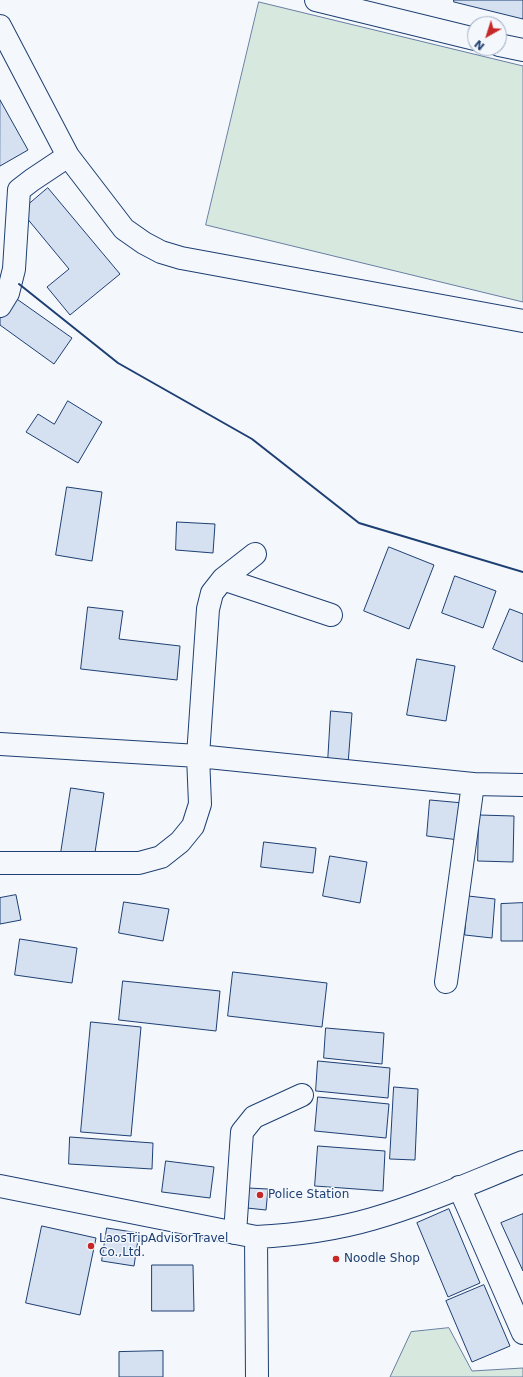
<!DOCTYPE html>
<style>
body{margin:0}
#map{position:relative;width:523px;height:1377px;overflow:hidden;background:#f4f7fb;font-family:"DejaVu Sans",sans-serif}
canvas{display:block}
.north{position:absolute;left:467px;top:16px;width:40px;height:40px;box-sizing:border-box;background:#f4f7fb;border:1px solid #9eadc5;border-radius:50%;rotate:219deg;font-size:11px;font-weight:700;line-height:16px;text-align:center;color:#1d3f73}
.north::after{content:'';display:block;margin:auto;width:14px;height:18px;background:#c62828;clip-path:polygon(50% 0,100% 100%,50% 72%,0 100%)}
</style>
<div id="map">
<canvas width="523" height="1377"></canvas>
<div class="north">N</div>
</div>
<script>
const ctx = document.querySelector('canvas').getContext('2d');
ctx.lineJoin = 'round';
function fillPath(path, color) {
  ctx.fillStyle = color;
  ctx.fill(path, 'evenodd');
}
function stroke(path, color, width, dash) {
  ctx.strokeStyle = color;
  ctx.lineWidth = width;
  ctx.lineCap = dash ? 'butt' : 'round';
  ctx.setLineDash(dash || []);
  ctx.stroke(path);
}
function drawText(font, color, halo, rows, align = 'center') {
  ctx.font = font + ' "DejaVu Sans",sans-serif';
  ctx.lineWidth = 3;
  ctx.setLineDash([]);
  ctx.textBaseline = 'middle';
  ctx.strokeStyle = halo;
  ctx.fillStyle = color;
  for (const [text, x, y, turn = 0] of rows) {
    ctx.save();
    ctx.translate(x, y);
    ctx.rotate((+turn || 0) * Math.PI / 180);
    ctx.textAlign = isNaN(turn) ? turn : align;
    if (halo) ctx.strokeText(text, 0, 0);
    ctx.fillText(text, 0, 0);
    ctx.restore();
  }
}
const green = new Path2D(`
 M259 2 523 66V302L206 225Z
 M449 1328 472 1371 523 1368V1377H390L411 1332Z`);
const building = new Path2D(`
 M454 0H523V19L454 2Z
 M0 100 28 150 0 166Z
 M48 188 120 274 70 315 47 287 69 269 21 211Z
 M14 297 72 338 54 364 0 325V317Z
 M68 401 102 422 78 463 26 432 38 414 54 424Z
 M67 487 102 492 92 561 56 555Z
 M177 522 215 524 213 553 176 550Z
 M389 547 434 565 409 629 364 611Z
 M455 576 496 591 483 628 442 613Z
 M88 607 123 611 119 639 180 646 177 680 81 669Z
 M510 609 523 614V662L493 649Z
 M417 659 455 666 446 721 407 715Z
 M331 711 352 713 348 764 328 762Z
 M71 788 104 793 94 859 61 853Z
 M430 800 463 803 459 840 427 836Z
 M479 815 514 816 513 862 478 861Z
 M264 842 316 848 313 873 261 867Z
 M330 856 367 862 360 903 323 896Z
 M16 895 21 920 0 924V898Z
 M468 896 495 899 492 938 465 935Z
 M124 902 169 909 163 941 119 933Z
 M523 903V941H501V904Z
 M20 939 77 948 72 983 15 975Z
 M233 972 327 983 322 1027 228 1016Z
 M123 981 220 991 216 1031 119 1020Z
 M91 1022 141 1027 131 1136 81 1132Z
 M326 1028 384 1033 382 1064 324 1058Z
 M318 1061 390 1068 388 1098 316 1091Z
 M394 1087 418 1089 415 1160 390 1159Z
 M318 1097 389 1104 386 1138 315 1131Z
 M70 1137 153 1143 152 1169 69 1164Z
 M318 1146 385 1151 383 1191 315 1186Z
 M166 1161 214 1167 210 1198 162 1192Z
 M248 1188 268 1189 266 1210 247 1208Z
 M449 1209 480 1283 448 1297 417 1223Z
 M523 1214V1271L501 1223Z
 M42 1226 96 1238 80 1315 26 1303Z
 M107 1228 139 1233 134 1266 102 1261Z
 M152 1265H193L194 1311H152Z
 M484 1285 510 1346 472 1362 446 1301Z
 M163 1351V1377H119V1352Z`);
const minor = new Path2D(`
 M316 0 475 39
 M0 26 68 156 124 229 144 243 161 252 181 258 523 321
 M499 45 523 50
 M0 306 8 293 14 269 19 190 32 180 68 156
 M223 579 331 615
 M0 744 198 756 473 784 523 785
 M0 863H139L161 857 180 842 193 826 200 804 198 756 208 609 212 593 223 579 255 554
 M446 982 473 784
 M0 1186 256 1237C295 1235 334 1230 372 1219 424 1204 473 1182 523 1162
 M459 1187 523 1333
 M235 1233 242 1132 254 1117 302 1095
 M256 1237 257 1377`);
const wall = new Path2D(`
 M19 284 118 363 252 439 359 523 523 572`);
const markers = [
 [260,1195,4,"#c62828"],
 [91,1246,4,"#c62828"],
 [336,1259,4,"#c62828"]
];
const poiNames = [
 ["Police Station",268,1195],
 ["LaosTripAdvisorTravel",99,1239],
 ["Co.,Ltd.",99,1253],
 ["Noodle Shop",344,1259]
];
fillPath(green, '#d7e8df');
stroke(green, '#687fa3', 1);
fillPath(building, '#d5e0f0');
stroke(building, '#1d3f73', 1);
stroke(minor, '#1d3f73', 24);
stroke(minor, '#f4f7fb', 22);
stroke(wall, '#1d3f73', 2);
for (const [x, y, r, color] of markers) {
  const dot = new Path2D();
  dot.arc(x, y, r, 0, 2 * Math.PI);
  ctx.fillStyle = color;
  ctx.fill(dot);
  stroke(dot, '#f4f7fb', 1.5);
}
drawText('12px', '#1d3f73', '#f4f7fb', poiNames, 'left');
</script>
